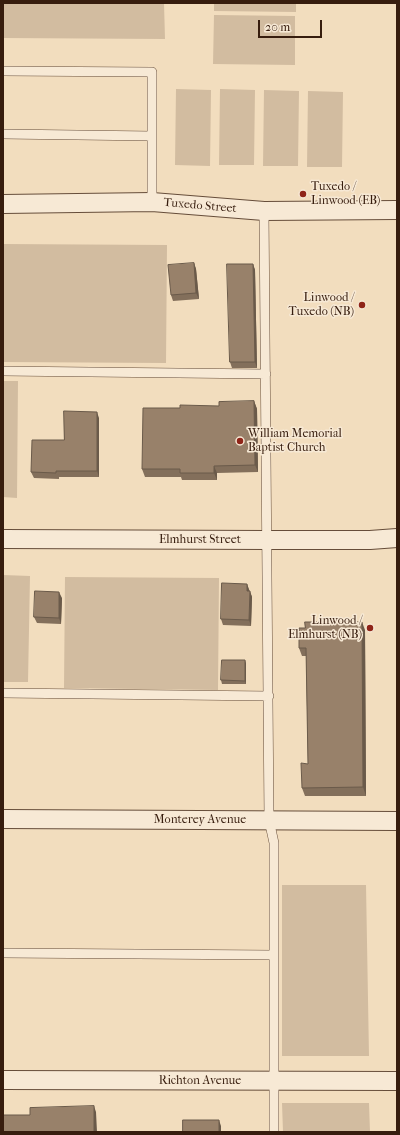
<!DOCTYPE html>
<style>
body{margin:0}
#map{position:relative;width:400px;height:1135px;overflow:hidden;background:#f2ddbe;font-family:"IM FELL French Canon",serif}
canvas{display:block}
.frame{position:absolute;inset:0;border:4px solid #371d0e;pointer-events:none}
.scale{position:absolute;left:258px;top:20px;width:64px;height:18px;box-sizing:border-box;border:2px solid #371d0e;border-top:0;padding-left:5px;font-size:12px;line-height:14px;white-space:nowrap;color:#371d0e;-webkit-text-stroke:3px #f7e9d5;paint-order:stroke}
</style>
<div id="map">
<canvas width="400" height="1135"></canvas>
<div class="frame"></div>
<div class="scale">20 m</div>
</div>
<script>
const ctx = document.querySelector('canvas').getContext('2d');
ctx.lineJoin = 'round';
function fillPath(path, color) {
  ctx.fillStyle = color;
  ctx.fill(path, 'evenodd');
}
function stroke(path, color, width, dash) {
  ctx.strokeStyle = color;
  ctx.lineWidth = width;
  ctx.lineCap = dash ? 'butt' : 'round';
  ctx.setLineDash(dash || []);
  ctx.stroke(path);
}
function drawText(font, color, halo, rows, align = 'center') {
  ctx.font = font + ' "IM FELL French Canon",serif';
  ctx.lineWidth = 3;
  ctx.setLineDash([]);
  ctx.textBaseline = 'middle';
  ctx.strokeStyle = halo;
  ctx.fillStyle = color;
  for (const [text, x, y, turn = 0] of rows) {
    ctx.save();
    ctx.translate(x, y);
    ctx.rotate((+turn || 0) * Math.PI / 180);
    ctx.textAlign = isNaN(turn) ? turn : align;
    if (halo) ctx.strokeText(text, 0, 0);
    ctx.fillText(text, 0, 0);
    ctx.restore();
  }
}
const green = new Path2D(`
 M3 3H164L165 39 3 38Z
 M214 3H296V12L214 11Z
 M214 15 295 16V65L213 64Z
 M176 89 211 90 210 166 175 165Z
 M220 89 255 90 254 165H219Z
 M264 90 299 91 298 166H263Z
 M308 91 343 92 342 167H307Z
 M3 244 167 245 166 363 3 362Z
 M3 381H18L17 498 3 497Z
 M3 575 30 576 28 682H3Z
 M65 577 219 578 218 690 64 688Z
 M282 885H366L369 1056H282Z
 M282 1103H369L370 1132H283Z`);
const lane = new Path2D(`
 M3 71 152 72V202
 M3 134 152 136
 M264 211 269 820 274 843V1132
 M3 371 266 374
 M3 693 269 696
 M3 953 273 955`);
const street = new Path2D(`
 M3 204 152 202 264 211 397 210
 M3 539 267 540H370L397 538
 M3 819 397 821
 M3 1080 397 1081`);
const wall = new Path2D(`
 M194 263 196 269 199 299 173 301 171 295Z
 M253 264 255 270 257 368H232L230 362Z
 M254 401 257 409 258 472 217 473V480H182L181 477H145L142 469 180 408 219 406Z
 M99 418V477H59V479L34 478 31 472 64 440Z
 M247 584 252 597 251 626 223 625 221 619Z
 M62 598 61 624 37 623 34 617Z
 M365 630 366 796H305L302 788 308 764 306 656H302L299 648Z
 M245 660 246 664V684H222L221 680Z`);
const shadedWall = new Path2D(`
 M194 263 196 269 199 299 196 293Z
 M253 264 255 270 257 368 255 362Z
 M254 401 257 409 258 472 255 465Z
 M97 412 99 418V477L97 471Z
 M214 466 217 473V480L214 473Z
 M247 584 249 590V597L247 591Z
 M250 591 252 597 251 626 249 620Z
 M59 592 62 598 61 624 59 618Z
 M362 622 365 630 366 796 363 787Z
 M245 660 246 664V684L245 681Z
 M94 1106 96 1112 97 1132H94Z
 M219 1120 221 1126V1132H219Z`);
const building = new Path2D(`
 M194 263 196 293 171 295 168 265Z
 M227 264H253L255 362H230Z
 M254 401 255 465 214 466V473H180V469H142L143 408H180V405L219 406V402Z
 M64 411 97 412V471H56V473L31 472 32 440H64Z
 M222 583 247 584V591H250L249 620 221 619Z
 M35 591 59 592V618L34 617Z
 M305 622H362L363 787 302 788 301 763 308 764 306 648H299V628H305Z
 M222 660H245V681L221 680Z
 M94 1106V1132H3V1115H30V1108Z
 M183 1120H219V1132H183Z`);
const markers = [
 [303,194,4,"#8f2418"],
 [362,305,4,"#8f2418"],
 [240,441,4,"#8f2418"],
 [370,628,4,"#8f2418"]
];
const poiNames = [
 ["Tuxedo /",311,187],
 ["Linwood (EB)",311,201],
 ["Linwood /",354,298,"right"],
 ["Tuxedo (NB)",354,312,"right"],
 ["William Memorial",248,434],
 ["Baptist Church",248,448],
 ["Linwood /",362,621,"right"],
 ["Elmhurst (NB)",362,635,"right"]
];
const streetNames = [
 ["Tuxedo Street",200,206,5],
 ["Elmhurst Street",200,540],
 ["Monterey Avenue",200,820],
 ["Richton Avenue",200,1081]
];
fillPath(green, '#d2bca0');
stroke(lane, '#664d3a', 10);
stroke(street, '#664d3a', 20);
stroke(lane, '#f7e9d5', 9);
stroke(street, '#f7e9d5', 18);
fillPath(wall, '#836f5b');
fillPath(shadedWall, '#6a5a4a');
fillPath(building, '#98816a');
stroke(building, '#6a5a4a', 1);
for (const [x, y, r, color] of markers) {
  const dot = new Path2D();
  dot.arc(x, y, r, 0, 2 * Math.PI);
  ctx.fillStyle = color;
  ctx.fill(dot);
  stroke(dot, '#f7e9d5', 1.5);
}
drawText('12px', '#371d0e', '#f7e9d5', poiNames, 'left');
drawText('12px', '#371d0e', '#f7e9d5', streetNames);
</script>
